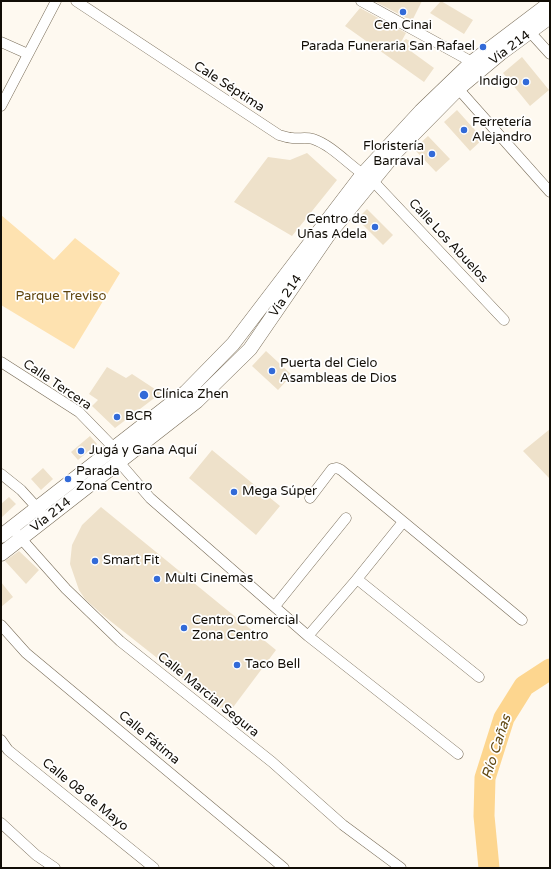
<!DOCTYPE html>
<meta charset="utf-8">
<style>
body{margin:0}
#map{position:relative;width:551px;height:869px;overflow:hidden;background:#fef9f0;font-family:"Varela Round",sans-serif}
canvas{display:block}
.frame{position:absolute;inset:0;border:2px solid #110d06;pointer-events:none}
</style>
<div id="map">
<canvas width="551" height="869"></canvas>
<div class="frame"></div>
</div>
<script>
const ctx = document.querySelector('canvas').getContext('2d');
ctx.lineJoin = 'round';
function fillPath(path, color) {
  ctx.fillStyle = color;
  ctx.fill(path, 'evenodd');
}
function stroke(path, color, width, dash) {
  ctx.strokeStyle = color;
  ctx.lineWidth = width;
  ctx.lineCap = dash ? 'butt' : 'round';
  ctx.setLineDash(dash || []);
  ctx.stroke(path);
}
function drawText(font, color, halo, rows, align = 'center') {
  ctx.font = font + ' "Varela Round",sans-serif';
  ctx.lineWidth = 3.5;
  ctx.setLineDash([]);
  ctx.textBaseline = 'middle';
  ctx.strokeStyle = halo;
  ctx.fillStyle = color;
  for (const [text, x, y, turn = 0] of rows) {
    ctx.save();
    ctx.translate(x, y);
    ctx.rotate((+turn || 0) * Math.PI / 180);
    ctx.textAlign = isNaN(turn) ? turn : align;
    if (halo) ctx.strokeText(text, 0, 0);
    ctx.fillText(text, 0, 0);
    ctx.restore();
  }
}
const green = new Path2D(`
 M1 215 54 260 75 238 120 273 74 349 1 305Z`);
const river = new Path2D(`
 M489 868 484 816 485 778 504 718 524 686 550 669`);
const building = new Path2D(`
 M374 1H422L412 21Z
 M441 1 473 20 464 34 430 13Z
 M360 8 406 33 400 44 406 39 417 45 412 52 434 68 424 82 345 26Z
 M522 57 549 90 530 106 503 73Z
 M457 110 483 139 470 151 444 122Z
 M428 136 450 159 436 172 414 149Z
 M307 153 337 180 292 236 234 202 268 157 290 160Z
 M367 209 393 235 383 245 357 219Z
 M266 351 292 375 278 390 252 366Z
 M107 367 126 378 132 374 161 393 115 428 92 406 98 400 89 394Z
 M550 429V479L523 451Z
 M90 436 97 444 78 460 71 452Z
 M212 450 280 506 256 535 189 478Z
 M43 468 53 479 41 490 31 479Z
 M9 497 16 504 1 518V504Z
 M101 507 276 650 228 714 104 616 85 599 79 590 70 564 72 545 82 525Z
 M19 551 39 570 26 584 5 561Z
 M1 582 13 597 1 607Z`);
const minor = new Path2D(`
 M76 1 279 135C283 136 288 138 292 138 299 139 306 137 313 139 334 146 352 169 372 180L504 320
 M361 1 472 62
 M530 32 550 54
 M1 42 28 54
 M454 84 550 192
 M1 106 56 1
 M1 362 79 412 114 448 119 462 150 498 308 636 458 754
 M1 474 21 490 41 512
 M310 498 332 469 337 468 341 470 522 620
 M17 534 66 589 120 641 272 762 343 825 401 868
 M357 579 479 677
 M275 606 346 518
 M1 625 26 653 284 868
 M308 636 357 579 403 522
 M1 740 8 750 154 868
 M1 823 36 855 55 868`);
const secondary = new Path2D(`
 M1 536 186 392 233 344 362 175 421 111 472 62 550 3
 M1 554 197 401 250 349 329 234 396 152 458 89 501 53 550 17`);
const markers = [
 [403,12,4,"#326ad8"],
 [483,47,4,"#326ad8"],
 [526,82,4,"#326ad8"],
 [464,130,4,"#326ad8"],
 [432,154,4,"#326ad8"],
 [375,227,4,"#326ad8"],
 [272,371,4,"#326ad8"],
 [144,395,5,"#326ad8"],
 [117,417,4,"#326ad8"],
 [81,451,4,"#326ad8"],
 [68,479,4,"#326ad8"],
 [234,492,4,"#326ad8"],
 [95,561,4,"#326ad8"],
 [157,579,4,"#326ad8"],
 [184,628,4,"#326ad8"],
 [237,665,4,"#326ad8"]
];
const poiNames = [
 ["Cen Cinai",403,26,"center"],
 ["Parada Funeraria San Rafael",475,47,"right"],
 ["Indigo",518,82,"right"],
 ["Ferretería",472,123],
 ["Alejandro",472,138],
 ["Floristería",424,147,"right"],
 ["Barraval",424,162,"right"],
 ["Centro de",367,220,"right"],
 ["Uñas Adela",367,235,"right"],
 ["Puerta del Cielo",280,364],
 ["Asambleas de Dios",280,379],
 ["Clínica Zhen",153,395],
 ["BCR",125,417],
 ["Jugá y Gana Aquí",89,451],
 ["Parada",76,472],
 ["Zona Centro",76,487],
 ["Mega Súper",242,492],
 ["Smart Fit",103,561],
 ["Multi Cinemas",165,579],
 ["Centro Comercial",192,621],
 ["Zona Centro",192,636],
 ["Taco Bell",245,665]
];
const streetNames = [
 ["Vía 214",510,48,-37],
 ["Cale Séptima",229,87,33],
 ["Calle Los Abuelos",448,241,47],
 ["Vía 214",286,296,-56],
 ["Calle Tercera",57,385,34],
 ["Vía 214",51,515,-38],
 ["Calle Marcial Segura",208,695,39],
 ["Calle Fátima",149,738,40],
 ["Calle 08 de Mayo",85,795,39]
];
const parkNames = [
 ["Parque Treviso",61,297]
];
const waterNames = [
 ["Río Cañas",497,747,-72]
];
fillPath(green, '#fee2b0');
stroke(river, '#fdd68f', 21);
fillPath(building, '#eee1ca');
stroke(minor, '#796d59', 11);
stroke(secondary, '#796d59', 15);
stroke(minor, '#fff', 10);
stroke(secondary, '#fff', 14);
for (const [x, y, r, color] of markers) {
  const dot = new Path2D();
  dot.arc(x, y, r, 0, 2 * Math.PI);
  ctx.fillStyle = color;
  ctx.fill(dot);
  stroke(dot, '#fff', 1.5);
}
drawText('13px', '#110d06', '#fff', poiNames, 'left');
drawText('13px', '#110d06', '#fff', streetNames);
drawText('13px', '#60460f', '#fff', parkNames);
drawText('italic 14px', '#634a13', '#fff', waterNames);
</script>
